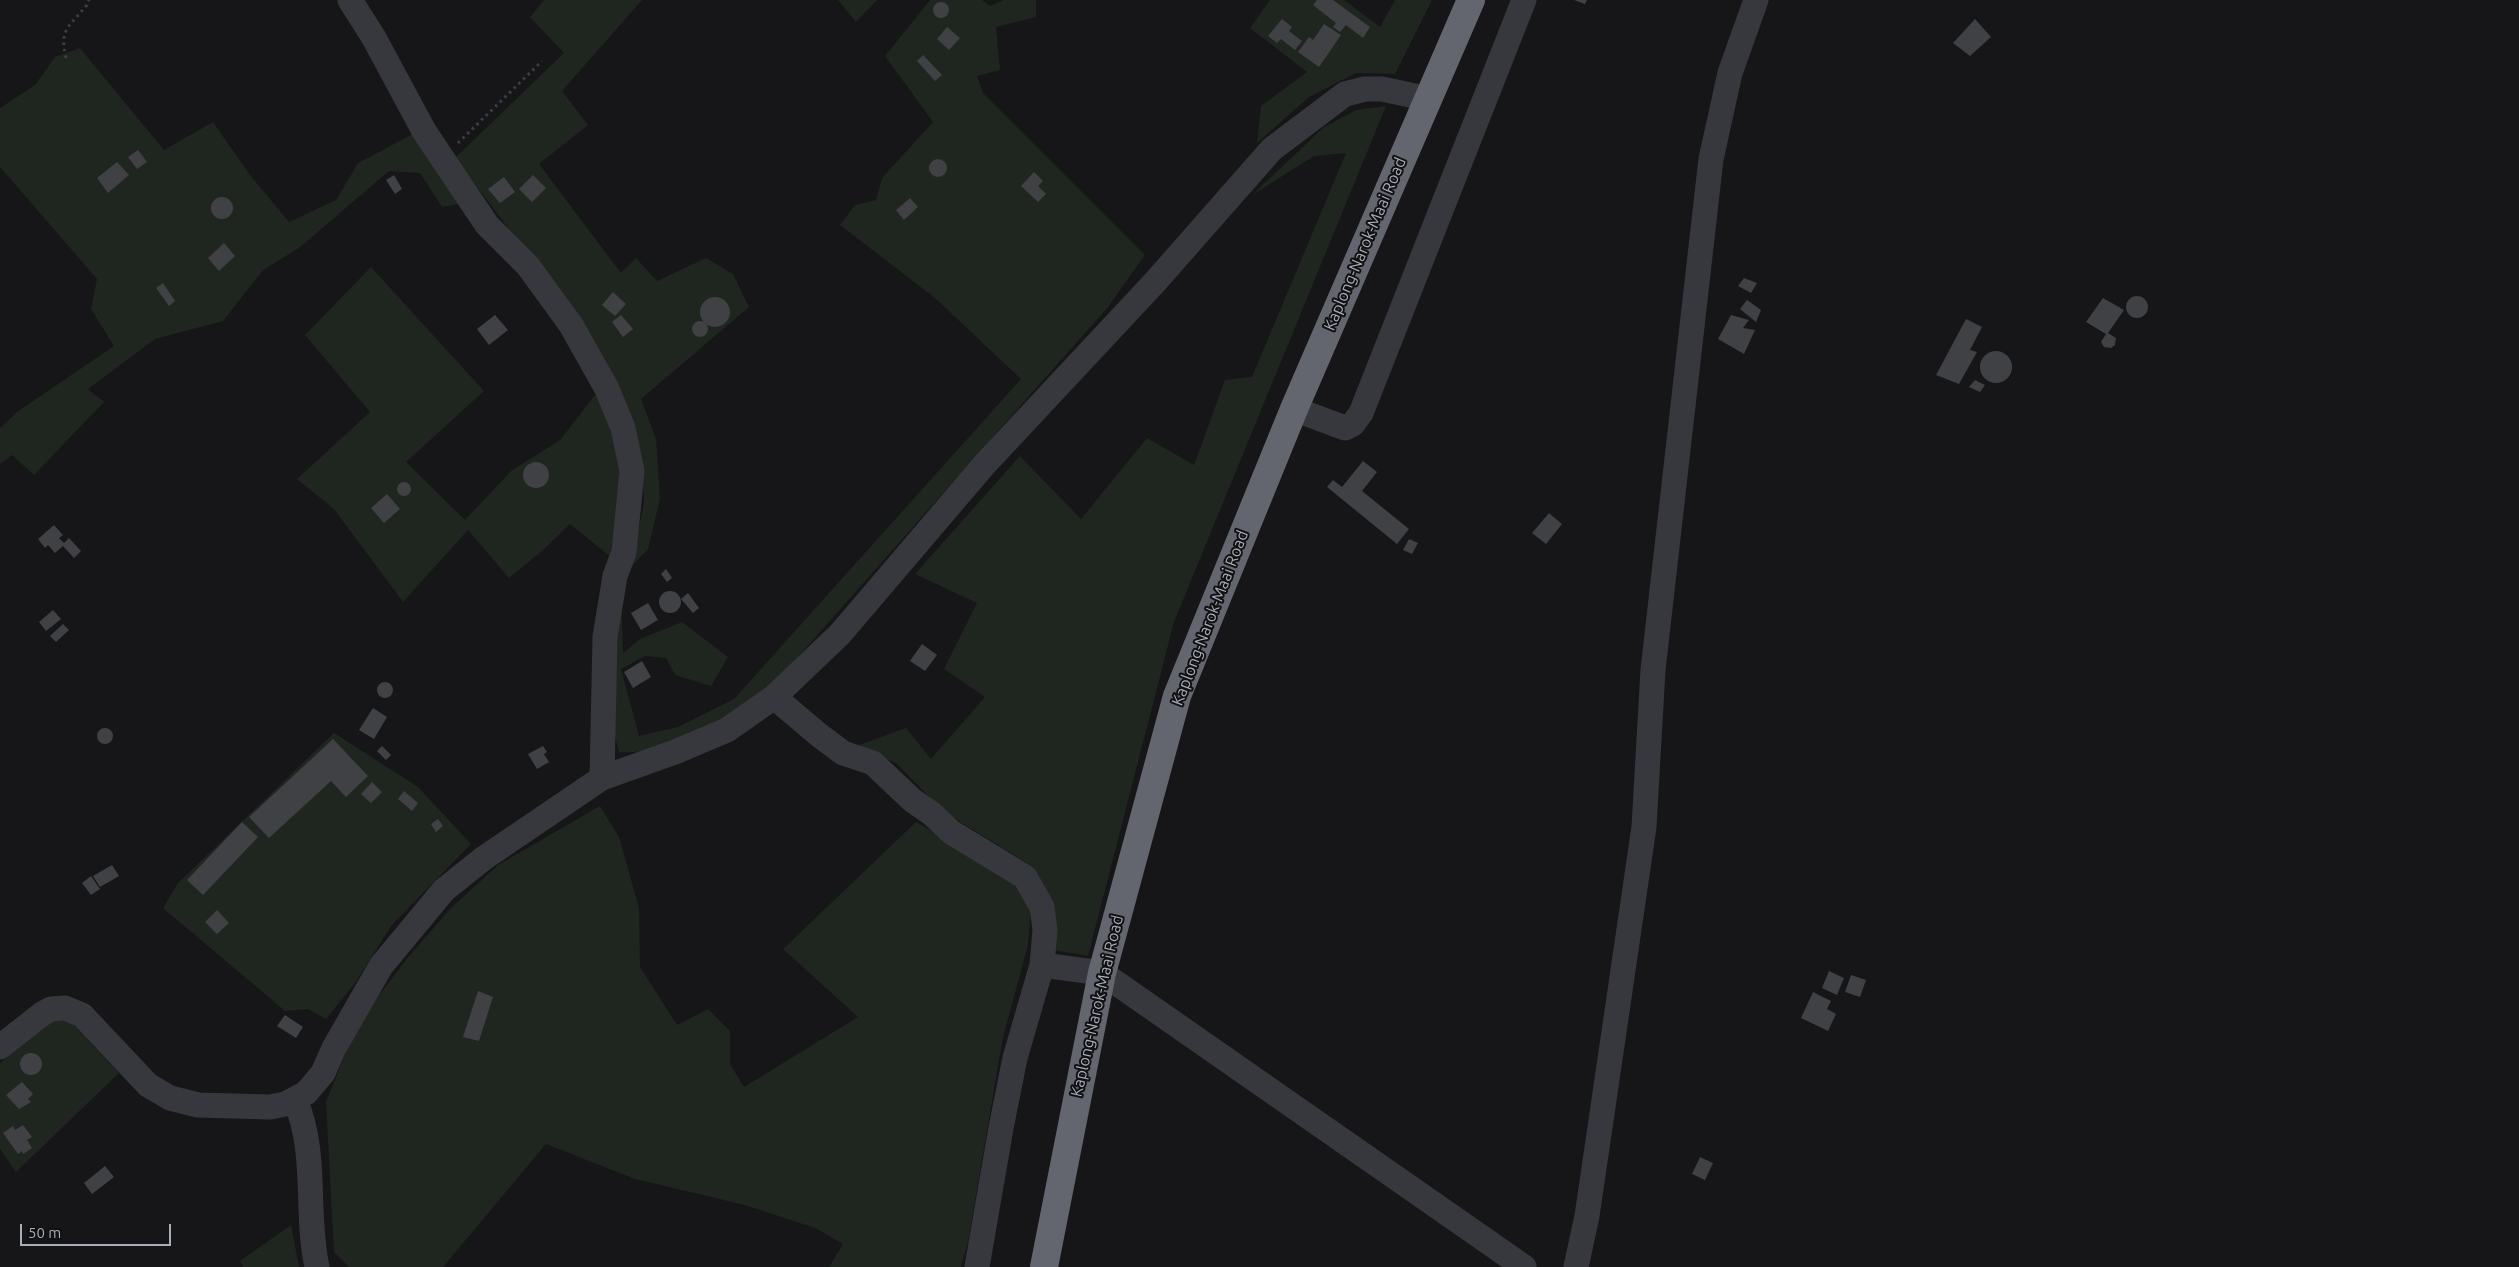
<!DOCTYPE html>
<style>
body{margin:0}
#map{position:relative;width:2519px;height:1267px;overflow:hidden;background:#161618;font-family:Ubuntu,sans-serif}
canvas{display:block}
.scale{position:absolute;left:20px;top:1224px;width:151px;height:22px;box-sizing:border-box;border:2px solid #a8adb8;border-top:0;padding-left:6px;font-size:15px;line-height:18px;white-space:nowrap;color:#a8adb8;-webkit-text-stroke:4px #111113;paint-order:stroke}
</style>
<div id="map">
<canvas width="2519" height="1267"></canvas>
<div class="scale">50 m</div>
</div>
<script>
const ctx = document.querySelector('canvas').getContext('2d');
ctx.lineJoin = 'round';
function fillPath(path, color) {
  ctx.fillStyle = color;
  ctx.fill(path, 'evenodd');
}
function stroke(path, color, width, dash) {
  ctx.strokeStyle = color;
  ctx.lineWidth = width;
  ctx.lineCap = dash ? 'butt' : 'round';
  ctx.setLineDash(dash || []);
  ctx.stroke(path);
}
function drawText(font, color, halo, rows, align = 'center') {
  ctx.font = font + ' Ubuntu,sans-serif';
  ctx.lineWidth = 4;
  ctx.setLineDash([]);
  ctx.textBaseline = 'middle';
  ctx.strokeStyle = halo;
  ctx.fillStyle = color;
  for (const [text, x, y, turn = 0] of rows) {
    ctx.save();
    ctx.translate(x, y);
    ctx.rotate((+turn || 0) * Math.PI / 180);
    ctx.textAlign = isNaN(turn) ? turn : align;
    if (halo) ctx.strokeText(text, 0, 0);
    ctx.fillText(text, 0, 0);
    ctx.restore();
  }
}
const green = new Path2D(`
 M544 0H642L562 91 588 125 539 164 621 273 636 258 657 281 706 258 733 274 749 307 641 399 656 439 660 499 648 549 631 567 644 503 642 462 581 324 455 158 564 53 530 17Z
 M838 0H877L856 22Z
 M930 0H982L990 6 1004 0H1036V17L996 27 1000 70 977 76 983 93 1145 255 1108 307 766 693C718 723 679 755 619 752L611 722V639L621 590 623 653 640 639 682 622 728 657 711 686 675 675 666 658 645 656 621 669 639 736 678 727 734 699 1021 379 935 298 840 225 855 205 876 200 882 178 933 122 885 56Z
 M1270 0H1344L1380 27 1395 0H1432L1395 74 1356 73 1309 97 1257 143 1261 106 1307 72 1250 28Z
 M80 48 164 150 213 122 250 175 289 222 336 200 358 163 413 134 460 204 442 207 420 173 389 171 299 248 263 270 223 321 155 339 88 389 104 402 34 475 12 455 0 464V428L17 412 114 346 91 309 97 279 0 167V108L35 85 55 57Z
 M1386 106 1174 622 1088 956 1053 950V905L1032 866 944 812 896 763 856 746 906 728 931 759 985 697 944 669 977 603 915 574 1020 456 1081 519 1147 438 1194 465 1225 380 1252 377 1346 153 1314 156 1252 195 1324 127 1356 110Z
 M371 267 484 391 406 462 465 520 511 471 560 440 599 390 625 464 612 558 570 524 542 551 509 578 468 530 403 602 334 509 297 479 370 412 305 335Z
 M334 733 418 787 471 844 391 926 355 983 326 1019 308 1009 285 1011 163 908 178 883Z
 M600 806 619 837 639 908 640 967 677 1025 708 1009 730 1031V1064L744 1087 858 1017 783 949 916 822 1019 882 1031 908 1028 945 1003 1037 968 1242 961 1267H829L843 1244 815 1228 745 1205 635 1179 546 1144 443 1267H349L334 1252 326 1102 349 1045 377 998 409 956 451 908 498 865Z
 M53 1019 71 1022 119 1073 16 1172 0 1149V1063Z
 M291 1225 299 1267H243L240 1261Z`);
const building = new Path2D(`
 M1317 0H1333L1370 27 1363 38 1346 25 1340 32 1333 27 1336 23 1313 5Z
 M1574 0H1587L1585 4Z
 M933 10a8 8 0 1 1 16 0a8 8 0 1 1-16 0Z
 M1282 19 1292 27 1289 31 1302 41 1295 50 1281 39 1277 43 1268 36Z
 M1975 19 1991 37 1970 56 1953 43Z
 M1324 24 1341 35 1319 67 1298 52 1309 37 1313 40Z
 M947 27 960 38 949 50 937 39Z
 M923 55 942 75 935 81 917 61Z
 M138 150 147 162 137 169 128 157Z
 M929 168a9 9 0 1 1 18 0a9 9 0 1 1-18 0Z
 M117 162 129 175 108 193 97 178Z
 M1034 172 1043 181 1038 186 1046 194 1038 202 1021 186Z
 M394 175 402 189 395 194 386 180Z
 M533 175 546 188 532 202 519 189Z
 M504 177 515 192 500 203 488 189Z
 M211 208a11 11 0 1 1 22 0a11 11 0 1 1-22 0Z
 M910 198 918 207 904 220 896 210Z
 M224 243 235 256 219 271 208 258Z
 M1744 278 1757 283 1751 293 1738 286Z
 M163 283 175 301 169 306 156 288Z
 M613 292 626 304 615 316 602 305Z
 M2126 307a11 11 0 1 1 22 0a11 11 0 1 1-22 0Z
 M700 312a15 15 0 1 1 30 0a15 15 0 1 1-30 0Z
 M2103 298 2124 310 2108 333 2116 338 2115 345 2111 348 2104 347 2101 342 2106 334 2086 322Z
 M1747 300 1761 310 1756 322 1740 309Z
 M495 315 508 330 489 345 477 329Z
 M621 315 633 329 623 337 612 322Z
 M1731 315 1749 320 1743 328 1755 330 1744 354 1718 339Z
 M1966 319 1982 327 1970 350 1977 352 1959 384 1936 375Z
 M692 329a8 8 0 1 1 16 0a8 8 0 1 1-16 0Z
 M1980 367a16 16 0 1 1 32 0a16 16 0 1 1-32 0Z
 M1975 380 1985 385 1980 392 1969 387Z
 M1363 461 1377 472 1362 491 1409 529 1397 544 1327 487 1333 480 1342 487Z
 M523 475a13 13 0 1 1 26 0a13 13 0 1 1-26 0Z
 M397 489a7 7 0 1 1 14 0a7 7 0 1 1-14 0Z
 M387 494 400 509 384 523 371 508Z
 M1549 513 1562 524 1546 544 1532 533Z
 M54 525 63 535 59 538 64 543 69 538 81 551 74 558 63 546 55 553 48 545 45 548 38 539Z
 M1409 539 1418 543 1412 554 1403 550Z
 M666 569 672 578 667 582 661 574Z
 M659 602a11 11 0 1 1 22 0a11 11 0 1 1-22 0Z
 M688 593 699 608 693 613 681 599Z
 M648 603 658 620 641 630 631 613Z
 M53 610 61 619 46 631 39 622Z
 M63 624 69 630 56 642 50 636Z
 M922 644 937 655 925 671 910 661Z
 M642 661 651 677 633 688 624 672Z
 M377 690a8 8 0 1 1 16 0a8 8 0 1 1-16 0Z
 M373 708 387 717 374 739 359 730Z
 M97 736a8 8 0 1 1 16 0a8 8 0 1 1-16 0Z
 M333 739 368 776 346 797 331 781 269 838 249 817Z
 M382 746 391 755 386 760 377 751Z
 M543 746 547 752 544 754 549 762 537 769 528 754Z
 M372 782 382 792 371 803 361 794Z
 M404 791 418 803 412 811 398 799Z
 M438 819 443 826 436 832 431 824Z
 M242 822 258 837 203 895 187 880Z
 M112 865 119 876 100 887 93 876Z
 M91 876 100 889 91 895 82 883Z
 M217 910 229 923 217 934 205 922Z
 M1829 971 1844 978 1837 995 1822 988Z
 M1851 975 1866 980 1860 997 1845 992Z
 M478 991 493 997 479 1041 463 1037Z
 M1813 992 1831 1001 1827 1009 1836 1014 1828 1031 1801 1018Z
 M285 1015 303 1027 296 1038 277 1026Z
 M20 1064a11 11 0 1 1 22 0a11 11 0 1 1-22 0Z
 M22 1082 33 1094 28 1099 31 1102 19 1109 6 1095Z
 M23 1125 32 1137 27 1140 32 1148 23 1154 22 1151 18 1154 3 1133 13 1126 15 1130Z
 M1700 1157 1713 1163 1705 1180 1692 1174Z
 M105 1166 114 1177 92 1194 84 1183Z`);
const path = new Path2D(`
 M66 58C59 29 69 27 87 5L89 0
 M458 143 542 61`);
const minor = new Path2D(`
 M350 0 374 38 424 131 487 225 528 266 571 325 607 389 623 428 632 471 624 552 615 576 605 637 602 778
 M1294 409 1345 428 1353 424 1361 413 1524 0
 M774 697 819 735 843 753 873 763 912 800 932 814 951 832 1025 877 1042 907 1045 930 1042 965 1015 1058 1001 1128 977 1267
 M1042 965 1102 973 1524 1267
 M0 1047 42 1014 51 1009 65 1008 82 1015 148 1085 170 1098 198 1105 270 1107 285 1104 306 1093 323 1073 334 1048 381 966 444 890 484 858 602 778 675 752 727 730 774 697 840 634 984 465 1155 282 1272 149 1345 94 1365 89H1382L1429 99
 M295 1100C318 1152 305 1212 317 1267
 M1576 1267 1587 1216 1644 827 1653 670 1711 159 1730 73 1756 0`);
const highway = new Path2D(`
 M1044 1267 1102 973 1177 696 1294 409 1471 0`);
const streetNames = [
 ["Kaplong-Narok-Maai Road",1365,244,-67],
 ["Kaplong-Narok-Maai Road",1210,618,-69],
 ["Kaplong-Narok-Maai Road",1097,1006,-77]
];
fillPath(green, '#1e261f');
fillPath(building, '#404145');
stroke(path, '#3d3f44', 3, [2.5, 4]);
stroke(minor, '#37383d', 25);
stroke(highway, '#63666e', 28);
drawText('16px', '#a8adb8', '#111113', streetNames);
</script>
